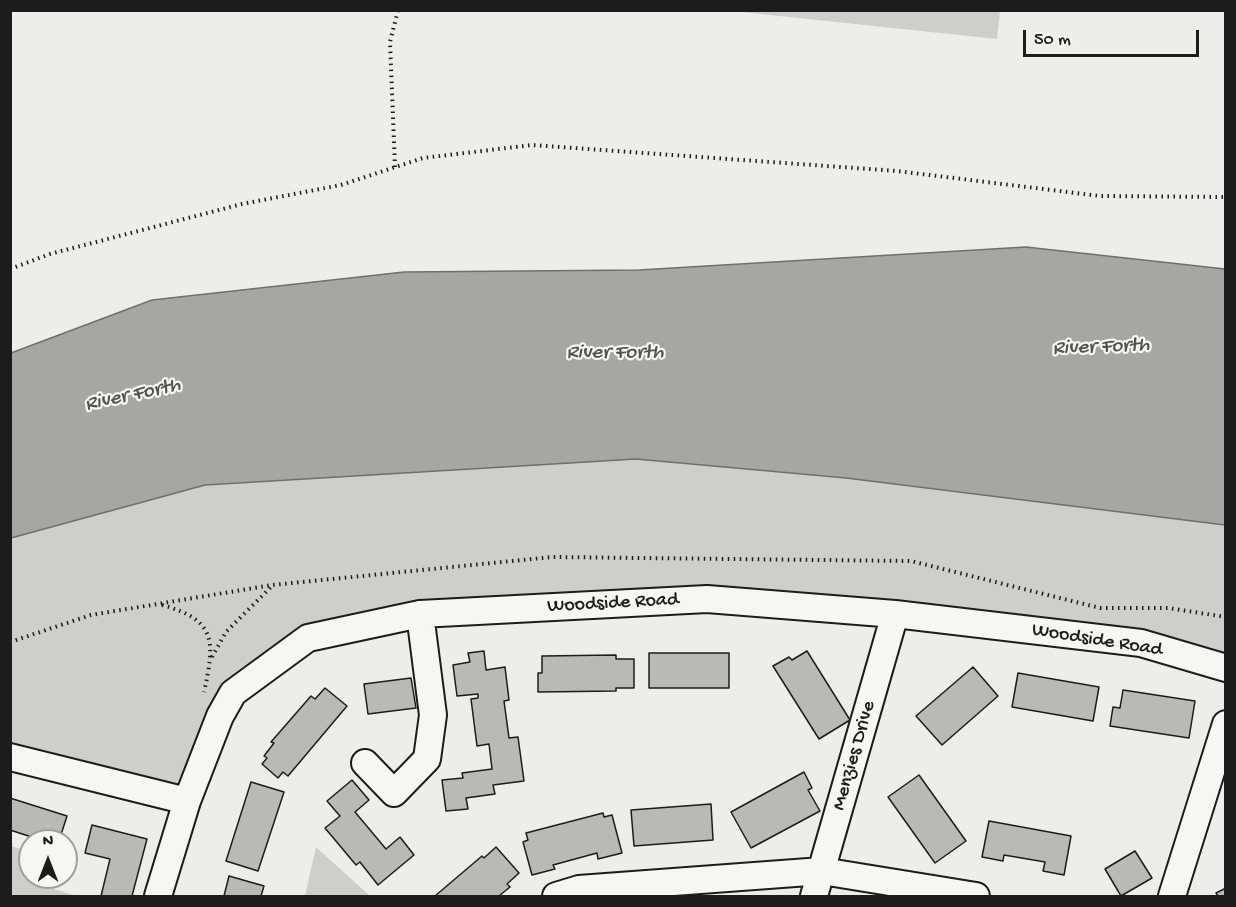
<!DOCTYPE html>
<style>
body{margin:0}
#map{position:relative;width:1236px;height:907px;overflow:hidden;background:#edede9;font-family:"Gochi Hand",sans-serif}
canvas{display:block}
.frame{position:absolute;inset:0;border:12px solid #1c1c1c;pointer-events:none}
.north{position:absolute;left:18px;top:829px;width:60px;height:60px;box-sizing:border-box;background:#f6f6f2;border:2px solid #9f9f9c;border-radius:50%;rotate:0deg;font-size:16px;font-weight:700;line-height:24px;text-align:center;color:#1c1c1c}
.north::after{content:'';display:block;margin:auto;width:21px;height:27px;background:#1c1c1c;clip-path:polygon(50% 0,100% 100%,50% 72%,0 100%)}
.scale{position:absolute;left:1023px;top:30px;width:176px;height:27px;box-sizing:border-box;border:3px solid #1c1c1c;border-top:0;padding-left:8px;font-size:18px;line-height:21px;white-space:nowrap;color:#1c1c1c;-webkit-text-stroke:4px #f6f6f2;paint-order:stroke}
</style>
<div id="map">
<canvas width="1236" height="907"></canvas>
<div class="frame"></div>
<div class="north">N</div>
<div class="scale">50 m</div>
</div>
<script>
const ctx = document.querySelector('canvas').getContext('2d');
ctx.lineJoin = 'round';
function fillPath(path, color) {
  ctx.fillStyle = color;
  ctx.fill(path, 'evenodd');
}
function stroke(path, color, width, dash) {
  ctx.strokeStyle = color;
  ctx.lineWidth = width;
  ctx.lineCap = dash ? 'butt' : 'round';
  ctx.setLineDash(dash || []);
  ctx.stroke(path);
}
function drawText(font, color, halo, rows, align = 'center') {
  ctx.font = font + ' "Gochi Hand",sans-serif';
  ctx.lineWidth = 4.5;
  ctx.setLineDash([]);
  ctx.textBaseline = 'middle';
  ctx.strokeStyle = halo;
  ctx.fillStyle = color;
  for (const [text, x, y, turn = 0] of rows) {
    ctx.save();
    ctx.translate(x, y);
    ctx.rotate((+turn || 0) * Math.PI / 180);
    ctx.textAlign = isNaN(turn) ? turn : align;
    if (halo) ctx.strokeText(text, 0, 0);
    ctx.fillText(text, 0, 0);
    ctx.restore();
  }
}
const green = new Path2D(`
 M732 11H1000L997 39Z
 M636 459 846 478 1225 525V665L662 595 332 626 203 727 179 785 11 744V538L205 485Z
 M11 846 30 852V877H57L54 889 76 896H11Z
 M316 847 370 896H305Z`);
const water = new Path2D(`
 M1026 247 1225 269V525L846 478 636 459 205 485 11 538V353L152 300 404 272 639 270Z`);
const building = new Path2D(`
 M484 651 486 670 505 667 509 700 504 701 509 738 518 737 524 781 493 785 495 794 466 798 468 809 446 811 442 780 463 778 462 773 492 769 489 744 477 746 471 699 478 698V694L457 696 453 665 470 662 468 653Z
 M807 651 850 720 819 739 773 666 789 657 792 660Z
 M649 653H729V688H649Z
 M616 655V659H634V688H616V691L538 692V673H542V656Z
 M973 667 998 696 942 745 916 716Z
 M1018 673 1099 687 1093 721 1012 707Z
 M411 678 416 708 368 714 364 684Z
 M325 688 347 706 288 776 283 772 278 778 262 764 267 758 264 756 274 743 271 742 311 696 315 699Z
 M1123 690 1195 701 1189 738 1110 726 1113 707 1120 708Z
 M804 772 812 788 808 790 820 811 751 848 731 812Z
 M919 775 966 841 935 863 888 797Z
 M352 780 369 800 355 812 386 849 400 837 414 855 378 885 360 862 356 865 325 828 340 816 327 801Z
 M251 782 284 792 258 871 226 861Z
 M10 798 67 816 59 841H44L10 830Z
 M711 804 713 840 634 846 631 810Z
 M603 813 604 817 612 815 622 853 598 859 597 853 553 865 555 869 532 875 523 842 528 840 526 833Z
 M989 821 1071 836 1064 875 1043 871 1045 862 1004 855 1003 861 982 857Z
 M92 825 147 839 132 896H101L110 859 85 853Z
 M496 847 519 873 507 884 510 887 499 896H435L482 856 484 858Z
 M1135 851 1152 878 1121 896 1105 869Z
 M229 876 264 886 261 896H224Z
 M1226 888V896H1218L1216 893Z`);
const path = new Path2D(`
 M395 167 390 42 398 10
 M10 269 50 254 242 204 341 185 423 158 532 145 897 171 1100 196 1226 197
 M162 605C217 620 215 642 204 692
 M10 642 91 615 272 585 552 557 911 561 1100 608H1168L1226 617
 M212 657 226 632 272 586`);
const minor = new Path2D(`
 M10 757 187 801
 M365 763 394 793 427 759 433 715 420 614
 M158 896 187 801 220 716 233 693 308 638 420 614 707 599 895 614 1141 643 1226 668
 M556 896 579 889 822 871 976 896
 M814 896 895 614
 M1172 896 1226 724`);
const streetNames = [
 ["Woodside Road",613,604,-3],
 ["Woodside Road",1097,641,9],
 ["Menzies Drive",855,756,-74]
];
const waterNames = [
 ["River Forth",1101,348,-2],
 ["River Forth",615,354],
 ["River Forth",133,396,-12]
];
fillPath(green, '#cececb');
fillPath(water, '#a6a6a3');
stroke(water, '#6f6f6d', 1.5);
fillPath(building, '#b9b9b6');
stroke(building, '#1c1c1c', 1.5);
stroke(minor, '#1c1c1c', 30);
stroke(path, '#1c1c1c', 4, [1.5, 4.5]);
stroke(minor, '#f6f6f2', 26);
drawText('20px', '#1c1c1c', '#f6f6f2', streetNames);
drawText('italic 21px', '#535352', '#f6f6f2', waterNames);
</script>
